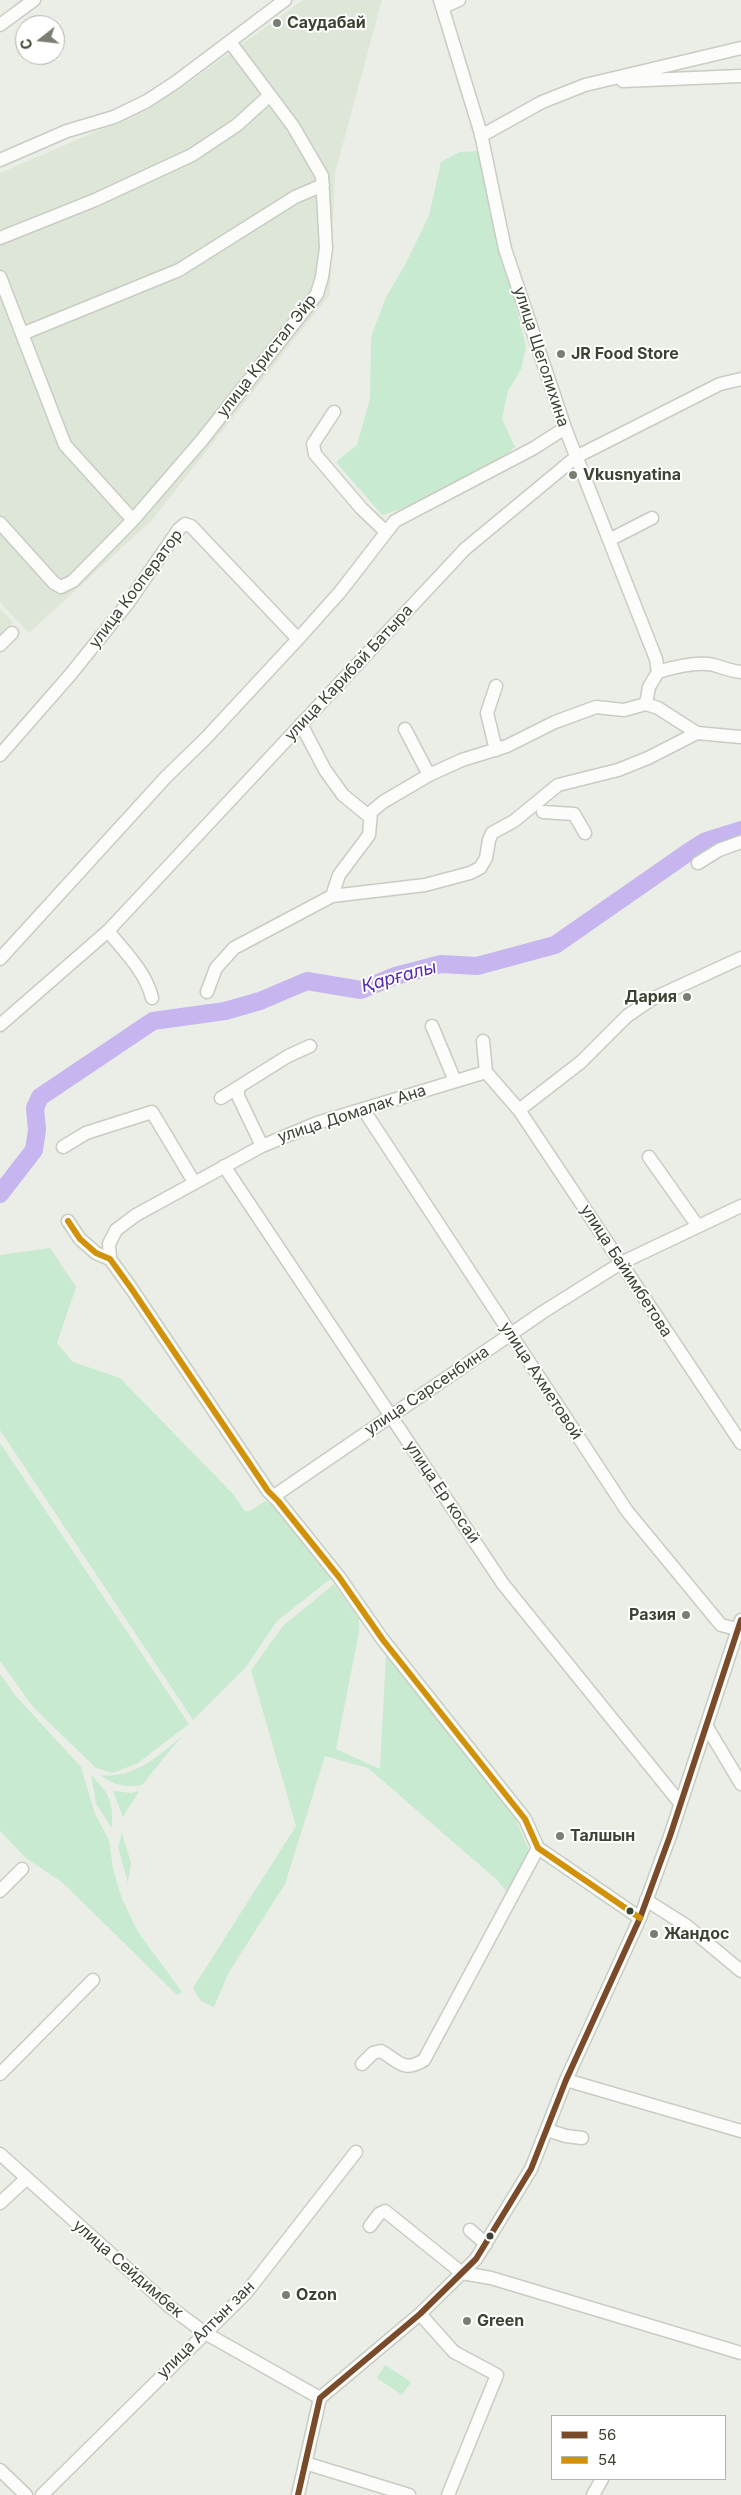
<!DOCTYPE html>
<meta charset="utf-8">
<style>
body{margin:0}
#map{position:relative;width:741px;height:2495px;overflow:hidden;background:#eaeee6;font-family:Inter,sans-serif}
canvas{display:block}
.legend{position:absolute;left:551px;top:2415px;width:175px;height:65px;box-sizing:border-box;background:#fff;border:1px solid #b1b4ad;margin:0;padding:6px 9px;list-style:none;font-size:15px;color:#3b4333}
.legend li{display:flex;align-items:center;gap:10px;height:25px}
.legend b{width:25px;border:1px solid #b1b4ad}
.north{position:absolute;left:15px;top:15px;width:50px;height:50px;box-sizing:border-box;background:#fff;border:1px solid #b1b4ad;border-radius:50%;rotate:254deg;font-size:14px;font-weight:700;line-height:20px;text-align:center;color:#3b4333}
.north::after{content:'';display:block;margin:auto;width:18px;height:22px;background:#787f72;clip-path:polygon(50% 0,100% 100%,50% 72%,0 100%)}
</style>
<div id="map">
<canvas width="741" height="2495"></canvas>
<ul class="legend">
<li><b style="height:6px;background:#7a4b2a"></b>56</li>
<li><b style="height:6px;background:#d1920a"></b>54</li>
</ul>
<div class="north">С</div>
</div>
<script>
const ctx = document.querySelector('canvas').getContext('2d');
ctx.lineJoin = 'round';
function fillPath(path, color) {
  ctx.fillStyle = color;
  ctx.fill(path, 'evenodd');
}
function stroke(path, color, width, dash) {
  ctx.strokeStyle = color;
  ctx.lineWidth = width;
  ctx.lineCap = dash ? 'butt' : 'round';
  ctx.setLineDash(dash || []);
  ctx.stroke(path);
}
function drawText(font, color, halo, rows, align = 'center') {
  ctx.font = font + ' Inter,sans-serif';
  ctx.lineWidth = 4;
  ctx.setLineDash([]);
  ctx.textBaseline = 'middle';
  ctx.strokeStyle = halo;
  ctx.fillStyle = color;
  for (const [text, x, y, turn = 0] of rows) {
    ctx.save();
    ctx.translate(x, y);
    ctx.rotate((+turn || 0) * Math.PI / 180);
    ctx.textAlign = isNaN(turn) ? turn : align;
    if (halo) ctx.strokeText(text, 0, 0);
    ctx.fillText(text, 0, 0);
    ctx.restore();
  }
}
const residential = new Path2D(`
 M303 0H382L335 173 330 294 152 520 29 633 0 602V173L116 123 180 89Z
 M0 609 13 622 0 635Z`);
const green = new Path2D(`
 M478 151 526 347 521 369 508 391 502 419 515 447 500 460 414 505 382 515 336 462 357 445 370 399 371 337 386 297 405 265 429 216 441 162 460 152Z
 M50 1248 76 1287 57 1343 73 1362 120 1378 233 1494 245 1511H250L265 1501 278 1508 333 1577 277 1621 246 1667 193 1720 0 1430V1255Z
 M0 1443 189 1724 138 1763 113 1773 96 1768 33 1707 0 1661Z
 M334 1584 359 1619V1632L336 1749 380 1769 386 1654 403 1671 515 1818 529 1850 507 1892 497 1880 368 1768 325 1756 285 1884 229 1972 214 2007 201 2001 193 1988 296 1826 251 1670 283 1626Z
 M0 1674 15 1695 81 1767 95 1814 109 1840 113 1869 122 1899 138 1932 182 1992 177 1995 63 1883 26 1858 0 1831Z
 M181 1737 142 1785C124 1788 114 1785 100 1775 133 1779 157 1757 181 1737Z
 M91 1775C110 1794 113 1801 112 1828L96 1804Z
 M113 1791 131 1793 139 1791 123 1817Z
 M122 1833 131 1863 128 1883 118 1847Z
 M385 2365 411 2382 402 2395 377 2378Z`);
const river = new Path2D(`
 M0 1194 34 1150 37 1130 35 1108 40 1097 153 1021 225 1011 260 1001 307 981 361 990 395 976 441 964 477 966 555 945 690 851 706 841 741 830`);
const minor = new Path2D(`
 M440 0 481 134 505 249 565 428 656 659 658 672 649 687 646 704
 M443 7 459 0
 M0 25 34 0
 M623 81 741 76
 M481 136 542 102 585 85 741 48
 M0 160 67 131 114 117 147 101 176 82 285 0
 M0 238 95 200 192 155 237 125 270 95
 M0 277 65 445 133 520 73 581 61 587 54 583 0 523
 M22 334 179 270 295 197 323 185
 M334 412 313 444 315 454 361 508 386 532
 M133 520 202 440 317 294 322 277 326 248 322 176 293 126 230 42
 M609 540 652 518
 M0 645 12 633
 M658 672C674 667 697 661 714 665 723 668 731 671 741 672
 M301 724 325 770 343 795 370 817
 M405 729 429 775
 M496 750 487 713 496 686
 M0 755 70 675 128 603 179 529 185 524 191 526 298 639
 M543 812 574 814 585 833
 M698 863 719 850 741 842
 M332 896 339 875 369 835 371 812 383 802 429 775 462 760 507 746 555 722 596 707 624 710 646 704 658 708 697 733
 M108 931C124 951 146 972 152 998
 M0 959 166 777 206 738 298 639 340 592 395 521 534 448 565 428
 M207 992 216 968 234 948 332 896 425 885 470 873 480 868 486 858 489 840 492 833 514 821 558 785 618 770 648 758 697 733 741 737
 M0 1025 108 931 465 549 576 457 720 384 741 379
 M432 1026 455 1081
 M483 1041 486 1072
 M238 1089V1096L262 1146
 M221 1098 288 1056 310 1046
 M363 1109 627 1511 721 1625 741 1630
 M519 1110 581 1062 627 1016 652 999 741 958
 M63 1147 86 1133 152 1112 194 1182
 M649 1157 697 1225
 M224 1166 503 1584 680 1803
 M68 1221 80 1239 96 1253 110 1259 131 1288 268 1491 278 1501 339 1577 383 1640 525 1819 538 1848 640 1918
 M110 1259 109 1244 116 1230 136 1215 262 1146 317 1123 486 1072 519 1110 741 1443
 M274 1496 543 1312 621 1263 741 1206
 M707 1727 741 1784
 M0 1891 22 1869
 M646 1900 687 1926 741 1971
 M362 2064 373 2053 381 2051C399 2061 403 2073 424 2060L538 1848
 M0 2074 93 1980
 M566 2080 741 2131
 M547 2130 566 2136 582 2138
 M0 2154 170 2307 205 2333 320 2398
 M0 2203 26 2179
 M370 2226 379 2214 385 2211 462 2273 491 2278 741 2353
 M470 2230 486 2244
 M420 2314 454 2352 497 2375 448 2495
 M305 2463 409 2495
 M0 2470 26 2495
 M42 2495 246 2293 356 2152
 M298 2495 320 2398 420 2314 476 2259 531 2169 566 2080 640 1918 670 1836 741 1620
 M593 2495 602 2479`);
const bus1 = new Path2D(`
 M298 2495 320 2398 420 2314 476 2259 531 2169 566 2080 640 1918 670 1836 741 1620`);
const bus2 = new Path2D(`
 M68 1221 80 1239 96 1253 110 1259 131 1288 268 1491 278 1501 339 1577 383 1640 525 1819 538 1848 640 1918`);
const markers = [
 [277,23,5,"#787f72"],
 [561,354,5,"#787f72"],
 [573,475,5,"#787f72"],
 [687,997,5,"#787f72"],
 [686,1615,5,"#787f72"],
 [560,1836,5,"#787f72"],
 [630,1911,4.5,"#3b4333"],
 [654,1934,5,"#787f72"],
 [490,2236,4.5,"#3b4333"],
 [286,2295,5,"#787f72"],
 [467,2321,5,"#787f72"]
];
const poiNames = [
 ["Саудабай",287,23],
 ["JR Food Store",571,354],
 ["Vkusnyatina",583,475],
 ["Дария",677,997,"right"],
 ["Разия",676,1615,"right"],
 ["Талшын",570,1836],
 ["Жандос",664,1934],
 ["Ozon",296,2295],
 ["Green",477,2321]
];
const streetNames = [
 ["улица Кристал Эйр",267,356,-52],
 ["улица Щеголихина",541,357,72],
 ["улица Кооператор",136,589,-53],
 ["улица Карибай Батыра",349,673,-47],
 ["улица Домалак Ана",352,1114,-18],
 ["улица Байимбетова",626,1271,57],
 ["улица Ахметовой",541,1381,57],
 ["улица Сарсенбина",427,1391,-34],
 ["улица Ер косай",442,1492,56],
 ["улица Сейдимбек",128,2269,41],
 ["улица Алтын зан",206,2330,-45]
];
const waterNames = [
 ["Қарғалы",399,977,-15]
];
fillPath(residential, '#dee7d7');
fillPath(green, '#c7ead1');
stroke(river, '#c6b5ee', 18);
stroke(minor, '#c8ccc3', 15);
stroke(minor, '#fcfcfb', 12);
stroke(bus1, '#7a4b2a', 6);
stroke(bus2, '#d1920a', 6);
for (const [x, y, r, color] of markers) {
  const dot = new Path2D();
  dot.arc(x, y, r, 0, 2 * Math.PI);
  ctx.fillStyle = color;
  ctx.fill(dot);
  stroke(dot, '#fff', 2);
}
drawText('bold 16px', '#3b4333', '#fff', poiNames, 'left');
drawText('16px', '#3b4333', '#fff', streetNames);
drawText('italic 18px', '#552bb0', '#fff', waterNames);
</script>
